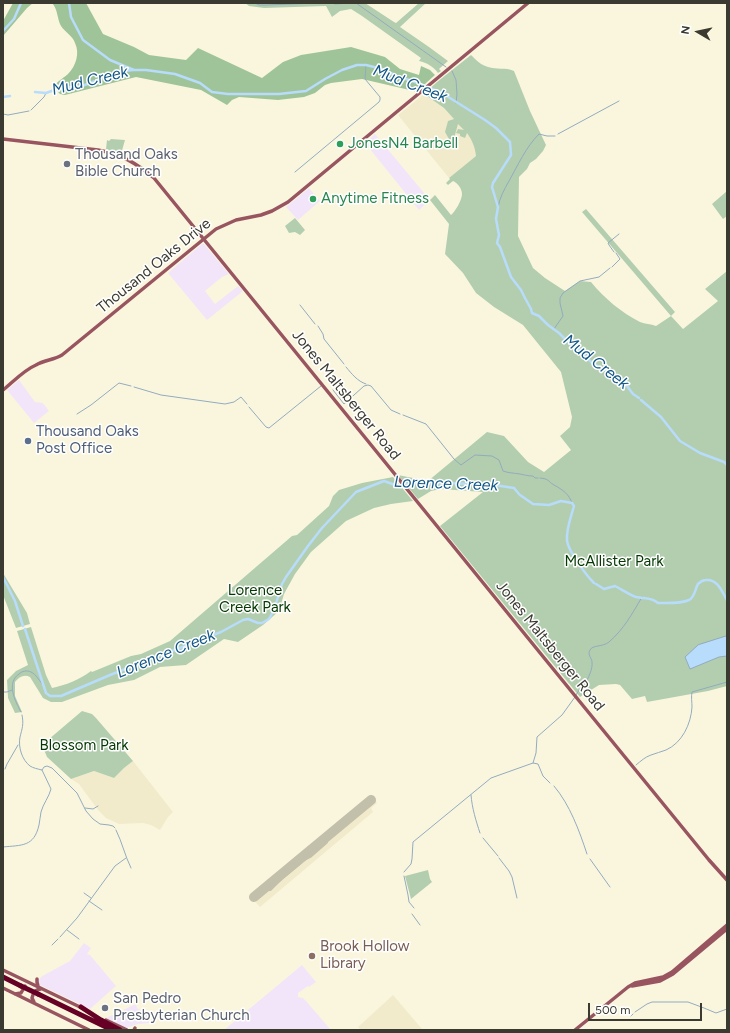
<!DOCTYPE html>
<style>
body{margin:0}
#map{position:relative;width:730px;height:1033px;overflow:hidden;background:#faf6de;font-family:Figtree,sans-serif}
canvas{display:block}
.frame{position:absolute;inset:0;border:4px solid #3b3a30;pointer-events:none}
.north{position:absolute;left:678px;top:12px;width:40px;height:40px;-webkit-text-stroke:3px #fff;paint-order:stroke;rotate:279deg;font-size:11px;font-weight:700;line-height:16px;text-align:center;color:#3b3a30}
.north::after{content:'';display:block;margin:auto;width:14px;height:18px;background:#3b3a30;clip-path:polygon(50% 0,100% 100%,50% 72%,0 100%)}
.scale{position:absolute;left:588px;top:1003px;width:114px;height:18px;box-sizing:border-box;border:2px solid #3b3a30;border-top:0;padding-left:5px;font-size:12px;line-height:14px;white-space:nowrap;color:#3b3a30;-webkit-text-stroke:3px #fff;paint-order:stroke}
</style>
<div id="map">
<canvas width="730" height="1033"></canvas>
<div class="frame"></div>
<div class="north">N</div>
<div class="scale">500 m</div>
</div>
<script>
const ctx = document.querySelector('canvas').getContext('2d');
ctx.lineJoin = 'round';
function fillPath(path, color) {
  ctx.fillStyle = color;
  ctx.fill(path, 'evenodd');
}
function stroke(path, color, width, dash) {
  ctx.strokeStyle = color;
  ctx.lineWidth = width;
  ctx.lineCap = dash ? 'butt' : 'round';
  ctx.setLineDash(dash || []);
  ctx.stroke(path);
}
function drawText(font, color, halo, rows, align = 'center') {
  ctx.font = font + ' Figtree,sans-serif';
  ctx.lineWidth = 3;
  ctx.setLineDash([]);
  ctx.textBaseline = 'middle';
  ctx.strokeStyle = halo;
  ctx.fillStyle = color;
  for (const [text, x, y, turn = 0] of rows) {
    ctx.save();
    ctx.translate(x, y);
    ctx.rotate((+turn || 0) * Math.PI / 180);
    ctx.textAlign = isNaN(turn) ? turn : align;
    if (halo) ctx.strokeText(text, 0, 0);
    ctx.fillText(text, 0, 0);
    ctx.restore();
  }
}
const commercial = new Path2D(`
 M375 134 430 200 419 210 365 143Z
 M309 188 320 201 298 220 286 207Z
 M202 244H204L229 274 222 277 205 291 215 304 238 286 243 291 207 320 168 273Z
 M19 380 35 402 43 403 49 411 34 423 7 390Z
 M84 943 91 948 87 954 90 955 116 986 90 1009 42 986 40 985 38 982 39 980 41 977 46 974 70 961Z
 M302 965 316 982 309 987 308 986 298 993V997L303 998 306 1001 331 1030H224Z
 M136 1004 137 1008 140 1010 148 1015 149 1023 138 1024 126 1028 106 1018Z`);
const built = new Path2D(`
 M424 94 444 108 465 130 472 140 476 150V156L449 178 398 115Z
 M133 761 173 812 168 817 160 830 151 825 143 823 119 824 106 818 99 811 84 791 79 784 71 779 94 771 114 778 124 768Z
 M372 796 377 803 371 808 373 812 260 907 250 896Z
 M393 995 422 1029 421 1030H361L358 1027Z`);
const green = new Path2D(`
 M245 3H365L394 22 396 23 419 3H426L400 27 429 47 448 61 439 69 441 71 438 73C433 66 427 63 419 61L421 58 362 16 351 9 340 11 332 17 326 6 264 8 249 6Z
 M471 55C476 60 481 65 488 67 497 70 505 67 514 71L530 111 546 145 543 151 536 159 530 163 527 169 519 177 518 236 533 268 545 278 565 291 580 281 591 282C604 298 622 313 640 322 645 324 651 324 656 326L671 316 582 212 586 209 675 312 671 316 683 329 718 301 705 289 727 271V686L708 691 647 702 645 696 632 699 620 685 616 684 599 685 580 697 440 526 483 492 441 489 431 491 418 499 398 475 428 481 487 432 504 436 528 462 544 472 571 450 560 436 570 427 572 417 561 372 523 325 494 307 476 293 463 273 445 254 449 224 430 200 435 195 451 215C455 212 462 200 462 194 462 189 458 183 453 181L448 185 446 183 450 179 449 178 476 156C475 147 472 140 467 133L465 138 460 136V134L456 133 458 129 464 130 458 124 453 142V140L449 139 445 132 448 121 454 119 444 108 424 94 437 82Z
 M111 139 125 140 121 154 106 149 107 140 109 141Z
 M727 191V216L723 219 712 204Z
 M295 218 305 230 300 235 295 232 289 233 285 226Z
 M393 477 413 501 391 504 374 508 346 521 311 552 295 574 284 594 279 611 263 625 238 642 224 639 186 665 160 667 134 680 108 685 62 702H51L43 698 30 677C24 674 19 677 15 682V696L22 712 15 713 8 698 7 680 16 671 28 665 17 631 31 627 46 675 52 688C66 685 79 680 91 671L92 672 131 656 141 654 170 641 292 536 297 535 329 506 333 496 339 490 362 483Z
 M3 573 27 613 30 624 16 628 3 595Z
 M82 711 92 714 96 718 133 761 124 768 114 778 94 771 71 779 47 757 42 745Z
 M428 870 430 879 432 882 411 899 405 876Z`);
const forest = new Path2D(`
 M13 3H33L27 8 3 36V21Z
 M52 3H86L103 34 134 47 149 55 186 60 198 48 262 78 283 62 301 55 351 47 385 57 400 69 419 75 421 66 430 70 435 75 416 92 414 91 362 79 331 83 325 85 315 93 304 97 278 100 239 97 232 100 227 105 201 90 136 77 65 95 60 94 58 92 56 84C60 79 64 78 68 74 76 66 80 53 75 43 73 36 65 32 61 26 57 19 58 9 52 3Z`);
const water = new Path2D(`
 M727 636V656L719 657 690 669 685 657 698 645Z`);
const stream = new Path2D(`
 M255 3 259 5H266L317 3
 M333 3 335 4 352 3
 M356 3 446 67
 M452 71 456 80 457 94 456 103
 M31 110 44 97 46 93
 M3 114 8 115 29 111
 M558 134 619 101
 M295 172 379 102 380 100V97L365 79 366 65
 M498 207C500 197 504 190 509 181 518 165 526 147 539 134L547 136H555
 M614 252 609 245 608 243 619 234
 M612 267 620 259 616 253
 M300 305 315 324
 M318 326 323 334 324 339 344 364
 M554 329 563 316 560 303V298L563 293 580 281 599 277 610 268
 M346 367C352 374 357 381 366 384
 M134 387 161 395 225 404 234 402 241 397 247 404
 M333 390 344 404 364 386 368 385 371 386 391 410 400 414
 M249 407 266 427 269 428 321 386
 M77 414 91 405 119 383 131 386
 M403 415 426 424 454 459 461 465 475 455 492 456 499 460 503 471C508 473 514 473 520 474 525 475 528 476 533 476L535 478H538
 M540 478C550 479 547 481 554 485 563 490 569 494 572 503
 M3 692H7L12 690
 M576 695C578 691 581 688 584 685 588 679 593 669 592 662 592 658 587 655 590 650 592 645 603 647 609 642 624 629 632 614 642 597
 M21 712C15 701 6 683 19 674 22 671 27 670 31 672 36 674 40 682 44 686
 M533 763 536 753 537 737 562 715 575 697
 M636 765C641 761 645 757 651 755 656 753 661 752 666 750 682 743 691 724 692 707 692 702 691 697 692 692L727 682
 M5 769 7 764 18 745
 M42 770 44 767 47 766 52 768 77 793 86 811 93 819 100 824 109 825 113 826 115 828
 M554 786C570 805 579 830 587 854
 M471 795C472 808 476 821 480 833
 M85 808 93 809 98 806
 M116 830C122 842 125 856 131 868
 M483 838 498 856
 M3 847C22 845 34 847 39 825 40 821 40 816 41 812 43 804 49 797 51 789L42 770C38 769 33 768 30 766 22 760 18 747 20 737 22 729 24 724 22 715
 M499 858 509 871 512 877 517 898
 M590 859 610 887
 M404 872 411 864 412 859 413 842 491 778 533 763 538 764 543 776 550 783
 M404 876 408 895 409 902 414 908
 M84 893 91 898
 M89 901 102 910
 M412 914 420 925
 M67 930 79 939
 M60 937 77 918 115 866 126 858
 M52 945 58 939
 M635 1012 647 1004 652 1002H688L704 1008 716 1013 727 1009
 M631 1016 633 1014`);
const river = new Path2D(`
 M69 3 71 17 83 40 110 60 134 70
 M3 31 14 19 21 3
 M35 92 46 93 60 88 82 86 122 71 134 70H146L175 74 200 83 212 92 228 94H279L306 91 325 79 342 70 357 65H366L382 69 397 76 418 83 442 93 485 120 496 128 510 142 511 155 493 183 492 187 498 207 496 219 499 235 497 243 500 247 511 277 521 290 525 298 531 309 532 313 539 316 548 325 559 333 574 348 579 349 592 363 613 374 624 382 633 394 639 398
 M3 97 10 96
 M641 400 661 417 680 441 700 453 724 462 727 465
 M520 495 533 504 549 505 561 501 572 503 574 506C571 517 566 529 567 541 569 552 586 575 594 583
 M3 577 15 601 23 626
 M596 584 604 589 615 586C621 589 630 595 636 597 644 599 651 597 658 603 667 603 680 604 689 600 695 597 695 589 698 584 700 582 703 580 706 580 718 579 722 592 727 600
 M25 629 46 693 50 696H61L110 675 221 632 243 620 248 619 258 623H262L269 619 274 610 282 584 286 577 308 546 322 528 356 492 384 481 398 486 408 484 446 483 494 485 514 488 519 494`);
const taxiway = new Path2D(`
 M270 889 281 878 304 859 310 856 326 842 324 839`);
const runway = new Path2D(`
 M254 897 371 800`);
const secondary = new Path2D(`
 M3 139 98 150C121 154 136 163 154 178L376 451 545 659 709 860 727 880
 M3 390C13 382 24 370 36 365 44 360 54 360 62 355L216 229 236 220 261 215 272 211 288 202 528 3
 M3 970 82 1008
 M37 979V982L38 986
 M632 986 660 981 673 974 727 929
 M3 988 89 1030
 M15 994 21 993 25 986
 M34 1002 32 998C33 993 35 989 41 989
 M106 1020 127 1030
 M134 1030 135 1028
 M575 1030 628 987 635 983 663 977 672 972 727 925`);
const highway = new Path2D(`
 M3 977 21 986
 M38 994 112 1030
 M81 1007 101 1020 120 1030`);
const highwayBridge = new Path2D(`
 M21 986 38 994`);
const markers = [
 [340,144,4,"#2e9e5b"],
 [67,164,4,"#6b7280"],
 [313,199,4,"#2e9e5b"],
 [28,441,4,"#5c6f8a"],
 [312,956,4,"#8d6e63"],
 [105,1008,4,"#6b7280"]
];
const leisureNames = [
 ["JonesN4 Barbell",348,144],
 ["Anytime Fitness",321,199]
];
const worshipNames = [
 ["Thousand Oaks",75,155],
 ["Bible Church",75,172],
 ["San Pedro",113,999],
 ["Presbyterian Church",113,1016]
];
const streetNames = [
 ["Thousand Oaks Drive",154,266,-39],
 ["Jones Maltsberger Road",346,395,51],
 ["Jones Maltsberger Road",550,646,51]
];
const serviceNames = [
 ["Thousand Oaks",36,432],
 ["Post Office",36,449]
];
const parkNames = [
 ["McAllister Park",614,562],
 ["Lorence",255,591],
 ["Creek Park",255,608],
 ["Blossom Park",84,746]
];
const educationNames = [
 ["Brook Hollow",320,947],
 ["Library",320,964]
];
const waterNames = [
 ["Mud Creek",90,81,-14],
 ["Mud Creek",410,84,21],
 ["Mud Creek",596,362,38],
 ["Lorence Creek",446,484,2],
 ["Lorence Creek",166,654,-22]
];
fillPath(commercial, '#f2e5f9');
fillPath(built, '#f1ebcc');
fillPath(green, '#b3ceaf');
fillPath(forest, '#a0c499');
fillPath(water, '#b8dcfc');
stroke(water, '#92abbf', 1);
stroke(stream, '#92abbf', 1);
stroke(river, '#b8dcfc', 2.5);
stroke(taxiway, '#c2bfab', 4);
stroke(runway, '#c2bfab', 10);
stroke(secondary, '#985560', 3.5);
stroke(highway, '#660024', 5);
stroke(highwayBridge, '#660024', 5);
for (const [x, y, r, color] of markers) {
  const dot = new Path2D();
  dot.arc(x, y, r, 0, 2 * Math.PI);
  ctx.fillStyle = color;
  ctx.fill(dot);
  stroke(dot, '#fff', 1.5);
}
drawText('15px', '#27864d', '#fff', leisureNames, 'left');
drawText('15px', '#5b616d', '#fff', worshipNames, 'left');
drawText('15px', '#3b3a30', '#fff', streetNames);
drawText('15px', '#4e5e75', '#fff', serviceNames, 'left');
drawText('15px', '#033800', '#fff', parkNames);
drawText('15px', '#785e54', '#fff', educationNames, 'left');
drawText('italic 16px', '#115787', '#fff', waterNames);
</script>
